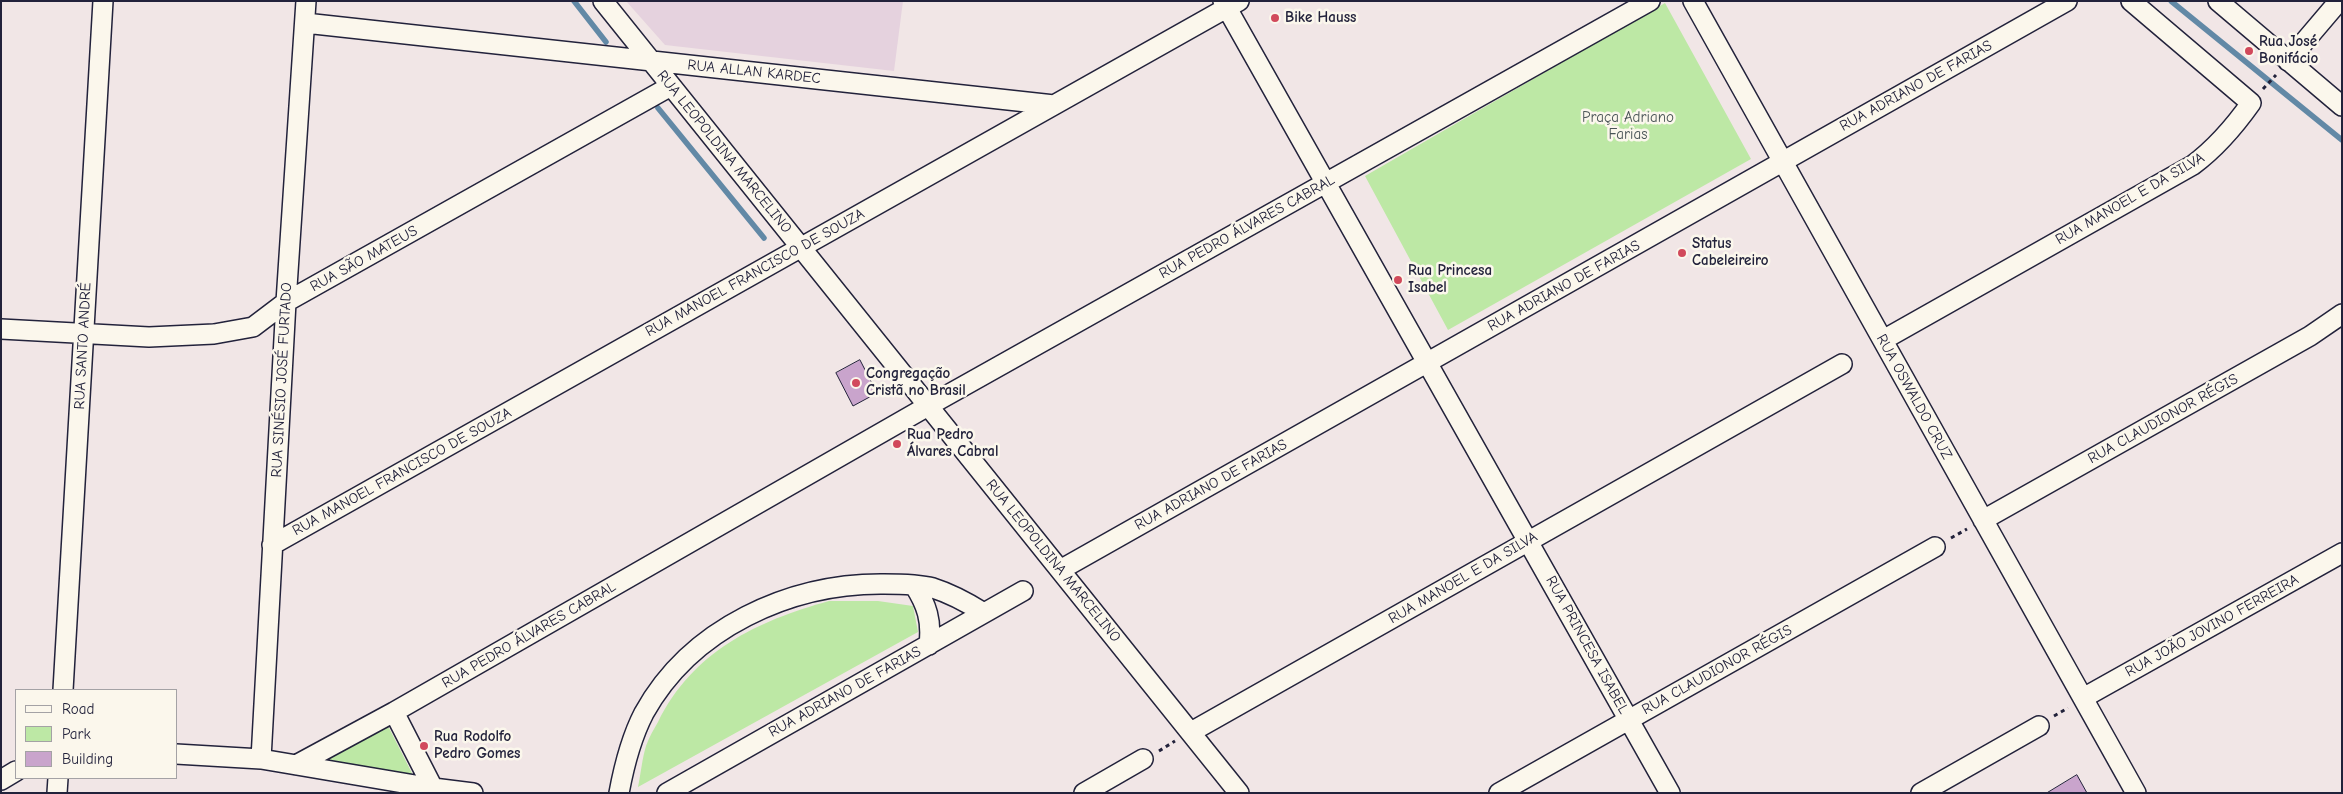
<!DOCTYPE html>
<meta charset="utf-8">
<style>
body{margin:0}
#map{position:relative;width:2343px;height:794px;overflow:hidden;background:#f1e6e6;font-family:"Comic Neue",sans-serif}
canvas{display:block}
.frame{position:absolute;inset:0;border:2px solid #22223b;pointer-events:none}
.legend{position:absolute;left:15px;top:689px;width:162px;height:90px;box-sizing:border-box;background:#fbf7ec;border:1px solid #a4a2a5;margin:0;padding:6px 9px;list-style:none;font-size:15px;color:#22223b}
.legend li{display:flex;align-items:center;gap:10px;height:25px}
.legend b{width:25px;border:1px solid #a4a2a5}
</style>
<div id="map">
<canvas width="2343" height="794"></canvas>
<div class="frame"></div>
<ul class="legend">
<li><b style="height:6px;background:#fbf7ec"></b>Road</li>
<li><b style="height:14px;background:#bde8a5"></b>Park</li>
<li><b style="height:14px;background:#c9a4cc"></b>Building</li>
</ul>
</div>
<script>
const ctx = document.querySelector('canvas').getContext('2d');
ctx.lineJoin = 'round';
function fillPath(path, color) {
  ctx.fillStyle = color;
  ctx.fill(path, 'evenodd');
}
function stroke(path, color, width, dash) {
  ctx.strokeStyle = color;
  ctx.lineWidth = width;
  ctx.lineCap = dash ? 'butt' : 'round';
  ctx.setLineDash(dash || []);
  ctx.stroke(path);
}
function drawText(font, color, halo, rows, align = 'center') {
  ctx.font = font + ' "Comic Neue",sans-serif';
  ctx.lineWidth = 5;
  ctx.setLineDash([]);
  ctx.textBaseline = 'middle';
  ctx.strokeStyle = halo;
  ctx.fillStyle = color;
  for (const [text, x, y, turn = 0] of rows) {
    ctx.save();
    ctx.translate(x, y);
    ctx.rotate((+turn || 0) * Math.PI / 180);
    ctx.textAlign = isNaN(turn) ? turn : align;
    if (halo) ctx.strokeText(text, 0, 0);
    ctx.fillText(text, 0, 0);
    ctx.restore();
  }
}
const built = new Path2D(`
 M626 1H903L894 71 665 45Z`);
const green = new Path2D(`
 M1665 3 1751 159 1448 330 1365 176Z
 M829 601H878L913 606 918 632 638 787C641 773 642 759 646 746 649 737 654 729 658 722 693 651 757 621 829 601Z
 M387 724 415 779 325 769 326 756Z`);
const stream = new Path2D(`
 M574 1 606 42
 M2171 1 2342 140
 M658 108 764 238`);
const building = new Path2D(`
 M860 360 877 393 853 406 836 373Z
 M2077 775 2087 793H2047Z`);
const path = new Path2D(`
 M2263 89 2276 75
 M1951 538 1967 529
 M2054 716 2068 708
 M1159 751 1175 741`);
const street = new Path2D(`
 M603 1 1239 793
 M1223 1 1670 793
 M1693 1 2136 793
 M2218 1 2342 106
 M305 23 1054 105
 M2288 61 2339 1
 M1 329 149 337 214 334 253 327 286 302 671 86
 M1883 340 2193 165C2217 147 2234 127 2251 103L2131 1
 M1983 520 2310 336 2342 314
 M272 545 1239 1
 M1060 570 2067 1
 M914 585C927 605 932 621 929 645
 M63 690 103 1
 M2083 698 2342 553
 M394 712 433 788
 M1191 732 1842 364
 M176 754 261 759 433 788 473 793
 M261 759 286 302 306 1
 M296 765 394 712 928 406 1650 1
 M1 780 16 771
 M57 793 58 778
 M619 793C624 766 631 738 644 713 691 628 790 583 884 584 900 584 918 584 933 588 952 594 968 603 984 613
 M667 793 1023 591
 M1084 793 1143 759
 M1499 793 1935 547
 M1921 793 2039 726`);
const markers = [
 [1275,18,5,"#d1495b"],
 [2249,51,5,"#d1495b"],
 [1682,253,5,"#d1495b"],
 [1398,280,5,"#d1495b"],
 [856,383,5,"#d1495b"],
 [897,444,5,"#d1495b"],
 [424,746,5,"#d1495b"]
];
const poiNames = [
 ["Bike Hauss",1285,18],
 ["Rua José",2259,42],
 ["Bonifácio",2259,59],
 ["Status",1692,244],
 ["Cabeleireiro",1692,261],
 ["Rua Princesa",1408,271],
 ["Isabel",1408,288],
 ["Congregação",866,374],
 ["Cristã no Brasil",866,391],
 ["Rua Pedro",907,435],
 ["Álvares Cabral",907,452],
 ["Rua Rodolfo",434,737],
 ["Pedro Gomes",434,754]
];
const streetNames = [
 ["RUA ALLAN KARDEC",754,72,6],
 ["RUA ADRIANO DE FARIAS",1916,86,-29],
 ["RUA LEOPOLDINA MARCELINO",724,152,51],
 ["RUA MANOEL E DA SILVA",2130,199,-30],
 ["RUA PEDRO ÁLVARES CABRAL",1247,227,-29],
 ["RUA SÃO MATEUS",364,259,-29],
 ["RUA MANOEL FRANCISCO DE SOUZA",755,273,-29],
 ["RUA ADRIANO DE FARIAS",1564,286,-29],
 ["RUA SANTO ANDRÉ",83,346,-87],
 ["RUA SINÉSIO JOSÉ FURTADO",282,380,-87],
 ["RUA OSWALDO CRUZ",1914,397,61],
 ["RUA CLAUDIONOR RÉGIS",2163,419,-29],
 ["RUA MANOEL FRANCISCO DE SOUZA",402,472,-29],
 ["RUA ADRIANO DE FARIAS",1211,485,-29],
 ["RUA LEOPOLDINA MARCELINO",1053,561,51],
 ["RUA MANOEL E DA SILVA",1463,578,-30],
 ["RUA JOÃO JOVINO FERREIRA",2212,626,-29],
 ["RUA PEDRO ÁLVARES CABRAL",529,635,-30],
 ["RUA PRINCESA ISABEL",1587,645,61],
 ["RUA CLAUDIONOR RÉGIS",1717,670,-29],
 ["RUA ADRIANO DE FARIAS",845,692,-29]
];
const parkNames = [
 ["Praça Adriano",1628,118],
 ["Farias",1628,135]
];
fillPath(built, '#e5d2de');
fillPath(green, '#bde8a5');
stroke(stream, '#6289a6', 5.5);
fillPath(building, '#c9a4cc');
stroke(building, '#22223b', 1);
stroke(street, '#22223b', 22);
stroke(path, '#22223b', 3, [4, 4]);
stroke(street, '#fbf7ec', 19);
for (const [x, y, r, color] of markers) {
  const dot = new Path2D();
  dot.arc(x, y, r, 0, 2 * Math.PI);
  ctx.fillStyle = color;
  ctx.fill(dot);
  stroke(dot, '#fbf7ec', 2);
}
drawText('bold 15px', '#22223b', '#fbf7ec', poiNames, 'left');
drawText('15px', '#22223b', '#fbf7ec', streetNames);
drawText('15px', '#495456', '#fbf7ec', parkNames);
</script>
